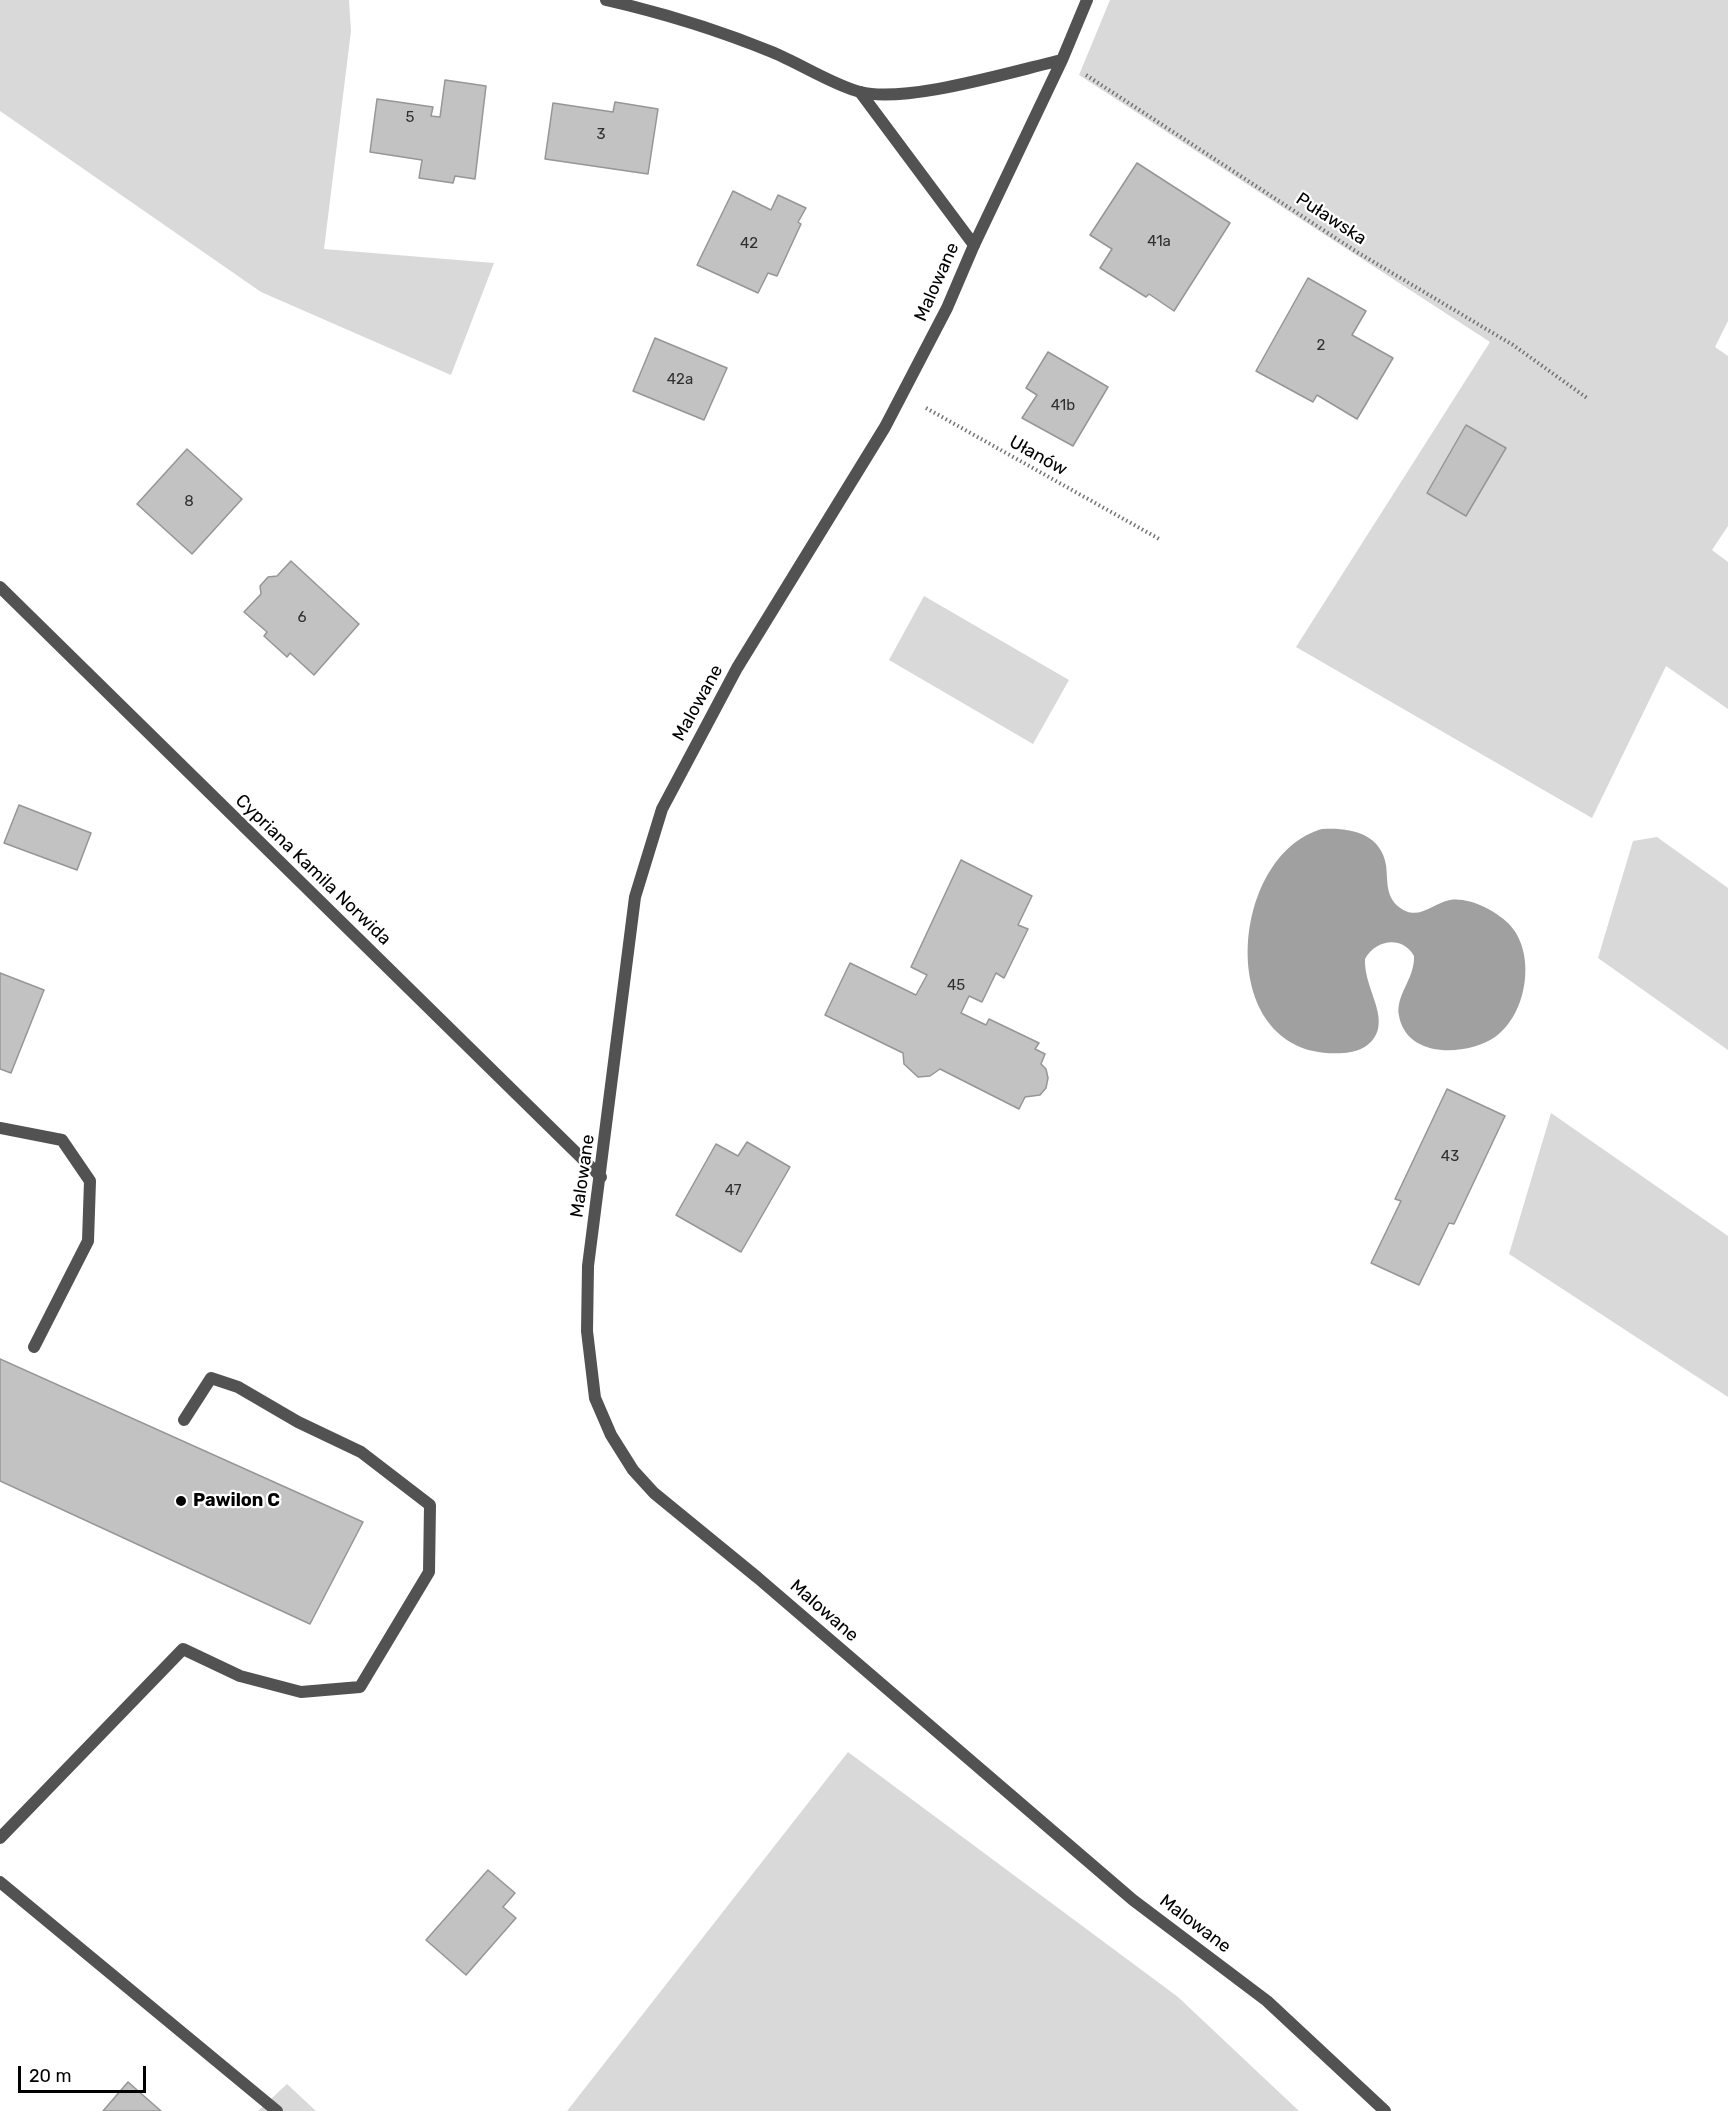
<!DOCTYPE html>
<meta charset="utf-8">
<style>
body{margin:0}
#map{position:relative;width:1728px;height:2111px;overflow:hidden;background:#fff;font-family:Rubik,sans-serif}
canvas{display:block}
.scale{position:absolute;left:18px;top:2066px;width:128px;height:27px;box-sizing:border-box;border:3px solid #000;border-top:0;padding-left:8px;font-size:18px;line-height:21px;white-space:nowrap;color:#000;-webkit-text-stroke:4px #fff;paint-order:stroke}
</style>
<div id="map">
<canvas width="1728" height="2111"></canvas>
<div class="scale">20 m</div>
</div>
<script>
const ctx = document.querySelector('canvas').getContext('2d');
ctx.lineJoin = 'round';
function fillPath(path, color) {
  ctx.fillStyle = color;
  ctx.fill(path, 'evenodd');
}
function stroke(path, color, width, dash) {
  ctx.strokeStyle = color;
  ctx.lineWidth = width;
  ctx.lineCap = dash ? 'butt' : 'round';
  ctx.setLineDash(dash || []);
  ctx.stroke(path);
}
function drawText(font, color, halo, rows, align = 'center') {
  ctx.font = font + ' Rubik,sans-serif';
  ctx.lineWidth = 4.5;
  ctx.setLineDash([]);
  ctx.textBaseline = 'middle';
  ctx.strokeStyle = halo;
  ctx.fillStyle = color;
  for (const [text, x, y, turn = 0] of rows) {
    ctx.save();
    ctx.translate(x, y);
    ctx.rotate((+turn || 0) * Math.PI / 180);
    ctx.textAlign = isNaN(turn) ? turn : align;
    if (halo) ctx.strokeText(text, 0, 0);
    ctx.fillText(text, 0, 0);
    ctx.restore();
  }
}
const green = new Path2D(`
 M0 0H349L351 31 324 249 494 263 451 375 261 292 0 111Z
 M1110 0H1728V321L1715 347 1728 356V526L1712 550 1728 562V709L1666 666 1592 818 1296 647 1490 342 1079 75Z
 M924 596 1069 680 1033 744 889 660Z
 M1657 837 1728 888V1050L1598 958 1633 841Z
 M1551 1113 1728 1236V1397L1509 1254Z
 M848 1752 1178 1997 1299 2111H567Z
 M287 2084 316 2111H258Z`);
const water = new Path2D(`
 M1322 829C1349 827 1381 833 1386 865 1388 880 1385 896 1399 907 1418 922 1431 904 1450 900 1469 897 1494 910 1508 923 1537 951 1528 1014 1495 1037 1467 1056 1407 1059 1399 1016 1395 995 1415 979 1414 956 1402 935 1375 940 1365 959 1364 985 1383 1008 1378 1029 1374 1045 1359 1052 1344 1053 1212 1063 1227 855 1322 829Z`);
const building = new Path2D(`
 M445 80 486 86 475 179 455 176 453 183 419 178 422 160 370 152 377 99 433 107 431 116 440 117Z
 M615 102 658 109 648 174 545 159 553 103 613 112Z
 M1137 163 1230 223 1174 311 1149 294 1146 297 1100 268 1112 249 1090 235Z
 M733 191 771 210 778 195 806 208 798 222 801 224 777 276 768 273 758 293 697 265Z
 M1308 278 1366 311 1352 335 1393 358 1357 419 1317 395 1313 402 1256 371Z
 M655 338 727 368 704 420 633 391Z
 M1048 352 1108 387 1073 446 1022 418 1037 395 1026 388Z
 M1466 425 1506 448 1466 516 1427 493Z
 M187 449 242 499 192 554 137 504Z
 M291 561 359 624 314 675 290 653 287 657 264 636 267 632 244 612 261 594 260 586 268 577 277 576Z
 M19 805 91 833 77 870 4 843Z
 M961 860 1032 896 1018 925 1028 929 1004 978 996 973 982 1002 969 996 961 1013 986 1025 989 1019 1039 1043 1035 1049 1045 1054 1041 1064 1046 1069 1048 1078 1046 1088 1040 1095 1025 1097 1019 1109 940 1069 930 1076 918 1077 904 1064 903 1053 825 1015 850 963 916 995 927 975 911 967Z
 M0 973 44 990 11 1073 0 1069Z
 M1447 1089 1505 1116 1454 1224 1449 1223 1419 1285 1371 1263 1401 1201 1395 1199Z
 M747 1142 790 1167 741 1252 676 1215 716 1144 738 1156Z
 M0 1359 363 1522 310 1624 0 1481Z
 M488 1870 515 1893 503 1907 516 1918 466 1975 426 1940Z
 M128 2082 161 2111H103Z`);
const path = new Path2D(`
 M1086 75 1357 252 1513 345 1587 398
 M926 408 1161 540`);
const service = new Path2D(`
 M860 92 974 245
 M0 1128 62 1140 90 1181 88 1241 34 1347
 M0 1838 183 1649 240 1676 301 1692 360 1687 429 1572 430 1505 361 1452 298 1422 238 1387 211 1378 184 1420`);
const minor = new Path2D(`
 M606 0C663 13 718 30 772 52 799 63 833 85 860 92 906 104 1013 71 1062 60
 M1087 0 1062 60 974 245 947 308 885 427 737 668 662 809 635 897 588 1266 587 1331 595 1398 611 1435 633 1470 654 1493 758 1578 1133 1900 1267 2001 1385 2111
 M0 587 601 1177
 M0 1882 277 2111`);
const markers = [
 [181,1501,6,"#000"]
];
const numberNames = [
 ["5",410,118],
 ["3",601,135],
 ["41a",1159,242],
 ["42",749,244],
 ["2",1321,346],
 ["42a",680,380],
 ["41b",1063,406],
 ["8",189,502],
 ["6",302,618],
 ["45",956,986],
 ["43",1450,1157],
 ["47",733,1191]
];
const streetNames = [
 ["Puławska",1331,219,33],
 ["Malowane",937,282,-66],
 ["Ułanów",1038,456,29],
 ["Malowane",698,703,-61],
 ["Cypriana Kamila Norwida",313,870,44],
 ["Malowane",583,1176,-82],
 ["Malowane",824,1611,41],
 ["Malowane",1195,1924,37]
];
const poiNames = [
 ["Pawilon C",193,1501]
];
fillPath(green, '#d9d9d9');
fillPath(water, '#a0a0a0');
fillPath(building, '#c2c2c2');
stroke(building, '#969696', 1.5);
stroke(path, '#747474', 4, [1.5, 3]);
stroke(service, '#525252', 12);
stroke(minor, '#525252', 12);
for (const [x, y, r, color] of markers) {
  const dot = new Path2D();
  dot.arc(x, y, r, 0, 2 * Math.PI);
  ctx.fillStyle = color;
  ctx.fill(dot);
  stroke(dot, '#fff', 2);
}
drawText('15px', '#303030', null, numberNames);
drawText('18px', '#000', '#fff', streetNames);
drawText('bold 18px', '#000', '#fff', poiNames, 'left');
</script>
